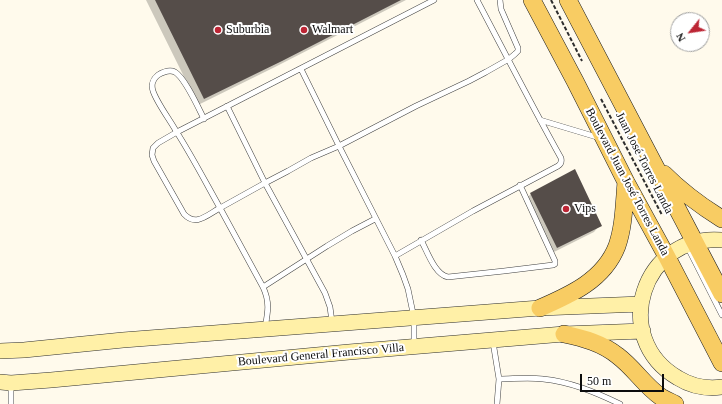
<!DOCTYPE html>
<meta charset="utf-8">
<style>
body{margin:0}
#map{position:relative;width:722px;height:404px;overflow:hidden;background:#fffaec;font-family:Georgia,serif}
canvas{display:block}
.north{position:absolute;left:670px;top:12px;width:40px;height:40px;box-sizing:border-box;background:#fff;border:1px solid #9e9e9e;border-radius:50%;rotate:240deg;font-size:11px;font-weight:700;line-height:16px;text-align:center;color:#0c0c0c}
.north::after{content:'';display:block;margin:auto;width:14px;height:18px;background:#bc2534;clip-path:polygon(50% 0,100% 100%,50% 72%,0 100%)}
.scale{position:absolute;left:580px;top:374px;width:84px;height:18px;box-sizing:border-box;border:2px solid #0c0c0c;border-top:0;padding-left:5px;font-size:12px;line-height:14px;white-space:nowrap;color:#0c0c0c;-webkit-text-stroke:3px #fff;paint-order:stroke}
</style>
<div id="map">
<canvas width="722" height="404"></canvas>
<div class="north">N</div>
<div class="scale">50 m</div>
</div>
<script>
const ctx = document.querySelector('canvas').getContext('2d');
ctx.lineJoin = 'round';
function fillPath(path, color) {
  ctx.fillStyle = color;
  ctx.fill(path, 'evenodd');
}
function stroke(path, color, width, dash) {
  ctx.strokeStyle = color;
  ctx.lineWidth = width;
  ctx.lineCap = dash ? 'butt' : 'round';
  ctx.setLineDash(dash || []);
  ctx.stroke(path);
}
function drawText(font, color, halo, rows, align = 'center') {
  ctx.font = font + ' Georgia,serif';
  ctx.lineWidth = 4;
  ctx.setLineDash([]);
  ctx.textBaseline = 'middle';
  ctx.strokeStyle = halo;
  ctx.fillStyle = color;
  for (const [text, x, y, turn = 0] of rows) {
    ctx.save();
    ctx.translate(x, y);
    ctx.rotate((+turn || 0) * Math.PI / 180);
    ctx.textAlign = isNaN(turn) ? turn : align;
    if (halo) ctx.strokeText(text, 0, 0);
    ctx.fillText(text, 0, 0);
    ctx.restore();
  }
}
const shadow = new Path2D(`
 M146 0H406L275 67 198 105Z
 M531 194 600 225 594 232 550 254 524 200Z`);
const building = new Path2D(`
 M155 0H401L282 61 204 99Z
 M575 169 602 226 557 248 530 193Z`);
const path = new Path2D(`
 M551 0 582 61
 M601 99 662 215`);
const service = new Path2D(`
 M301 69 339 146 395 256 403 275 408 289 414 318V345
 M227 106 265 183 325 293 330 307 332 322
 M204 119C198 107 185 78 175 72 169 69 163 72 158 75 153 79 151 85 153 91 157 103 170 120 176 131 192 156 206 183 220 208 207 215 196 227 184 214L154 161 152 155 153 148 158 143 177 132 434 0
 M540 120 600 138
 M375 219 352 231 327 246 263 287 220 208 265 183 288 171 311 158 339 146 416 106 469 81 486 72 509 59 515 54 518 51V48L501 9 500 0
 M421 240C427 251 435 275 448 277L504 271 553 265 555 264V261L520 185
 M687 246 722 315
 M395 256 473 211 558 166C561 164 562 162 561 158 532 106 505 53 477 0
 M263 287C270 302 268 312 265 328
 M493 342 499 379C513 379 528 377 543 379 571 382 595 392 620 404
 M11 404V385
 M497 404 499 379`);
const secondary = new Path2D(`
 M722 240C642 233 609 338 678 378 691 386 707 389 722 387
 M0 351 24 350 123 340 540 308 641 304
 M0 382 11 383 51 380 349 352 564 334 643 331`);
const primary = new Path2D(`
 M532 0 575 81 626 182 667 257 722 363
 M568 0 722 294
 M664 174C681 191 701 206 722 219
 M540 308C570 295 604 280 617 246 624 226 624 204 626 182
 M564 334C583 338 602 343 618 356 634 368 645 386 661 397 666 400 671 402 675 404`);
const markers = [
 [218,30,4,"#bc2534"],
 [304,30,4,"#bc2534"],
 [566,209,4,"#bc2534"]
];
const poiNames = [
 ["Suburbia",226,30],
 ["Walmart",312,30],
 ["Vips",574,209]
];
const streetNames = [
 ["Juan José Torres Landa",644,163,63],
 ["Boulevard Juan José Torres Landa",627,182,62],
 ["Boulevard General Francisco Villa",321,355,-5]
];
fillPath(shadow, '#0003');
fillPath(building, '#554d49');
stroke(service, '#3f3f3f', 6);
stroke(secondary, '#2e2e2e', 16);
stroke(primary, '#1d1d1d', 18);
stroke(path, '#2e2e2e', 2, [4, 2]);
stroke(service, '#fff', 5);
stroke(secondary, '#fff0a7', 15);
stroke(primary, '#f8cc63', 17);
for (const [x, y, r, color] of markers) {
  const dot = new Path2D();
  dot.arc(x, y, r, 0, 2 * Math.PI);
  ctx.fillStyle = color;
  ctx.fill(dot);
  stroke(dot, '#fff', 1.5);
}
drawText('12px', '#0c0c0c', '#fff', poiNames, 'left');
drawText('12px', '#0c0c0c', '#fff', streetNames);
</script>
